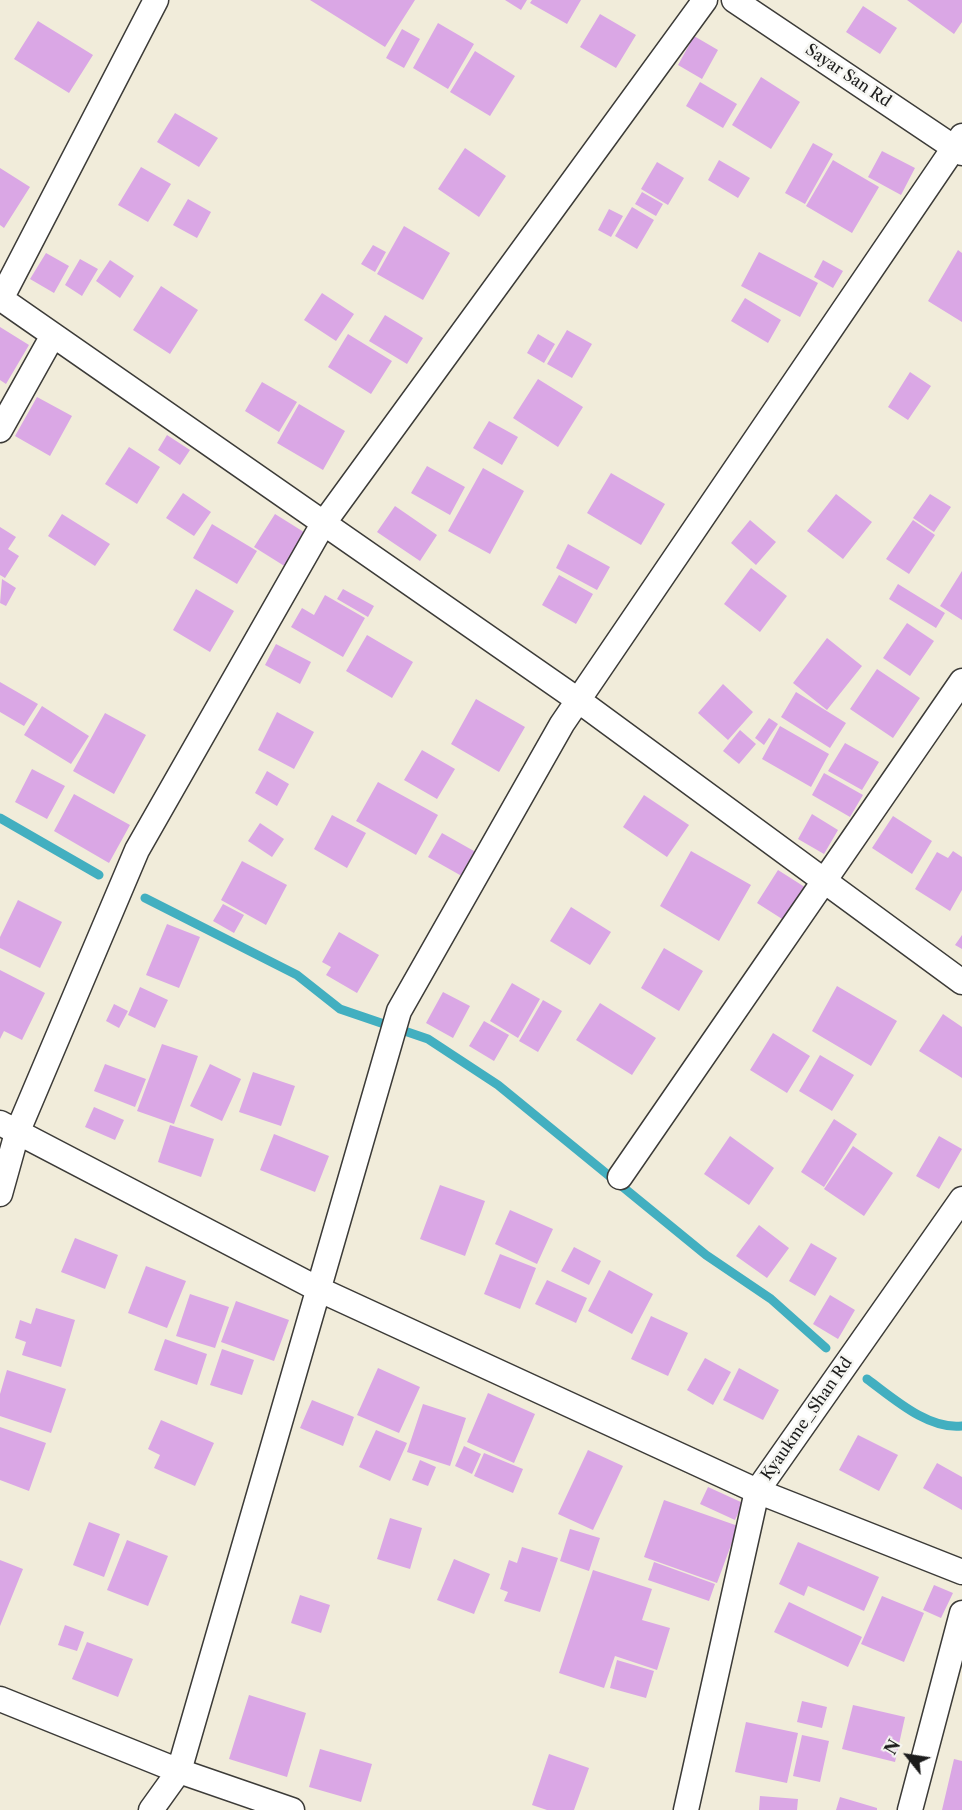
<!DOCTYPE html>
<style>
body{margin:0}
#map{position:relative;width:962px;height:1810px;overflow:hidden;background:#f1ecda;font-family:"Libre Caslon Text",serif}
canvas{display:block}
.north{position:absolute;left:878px;top:1726px;width:60px;height:60px;-webkit-text-stroke:4px #f6f6f2;paint-order:stroke;rotate:300deg;font-size:16px;font-weight:700;line-height:24px;text-align:center;color:#1c1c1c}
.north::after{content:'';display:block;margin:auto;width:21px;height:27px;background:#1c1c1c;clip-path:polygon(50% 0,100% 100%,50% 72%,0 100%)}
</style>
<div id="map">
<canvas width="962" height="1810"></canvas>
<div class="north">N</div>
</div>
<script>
const ctx = document.querySelector('canvas').getContext('2d');
ctx.lineJoin = 'round';
function stroke(path, color, width, dash) {
  ctx.strokeStyle = color;
  ctx.lineWidth = width;
  ctx.lineCap = dash ? 'butt' : 'round';
  ctx.setLineDash(dash || []);
  ctx.stroke(path);
}
function fillPath(path, color) {
  ctx.fillStyle = color;
  ctx.fill(path, 'evenodd');
}
function drawText(font, color, halo, rows, align = 'center') {
  ctx.font = font + ' "Libre Caslon Text",serif';
  ctx.lineWidth = 5;
  ctx.setLineDash([]);
  ctx.textBaseline = 'middle';
  ctx.strokeStyle = halo;
  ctx.fillStyle = color;
  for (const [text, x, y, turn = 0] of rows) {
    ctx.save();
    ctx.translate(x, y);
    ctx.rotate((+turn || 0) * Math.PI / 180);
    ctx.textAlign = isNaN(turn) ? turn : align;
    if (halo) ctx.strokeText(text, 0, 0);
    ctx.fillText(text, 0, 0);
    ctx.restore();
  }
}
const stream = new Path2D(`
 M0 818 99 875
 M145 898 297 975 340 1009 428 1039 498 1085 706 1255 771 1299 826 1348
 M867 1379C893 1398 928 1430 962 1426`);
const building = new Path2D(`
 M310 0H415L385 47Z
 M505 0H527L521 10Z
 M532 0H581L567 24 530 3Z
 M907 0H962V22L954 34Z
 M863 6 897 28 880 54 846 32Z
 M600 14 636 35 616 68 580 47Z
 M38 21 93 55 69 93 14 59Z
 M438 23 474 44 448 89 413 68Z
 M402 29 420 39 404 68 386 58Z
 M694 36 718 50 702 79 678 65Z
 M475 51 515 76 490 116 450 92Z
 M761 77 800 102 771 149 732 125Z
 M700 82 737 104 723 128 686 106Z
 M175 113 218 138 199 167 157 142Z
 M813 143 833 154 805 204 785 193Z
 M465 148 506 176 479 217 438 189Z
 M882 151 915 168 901 195 868 177Z
 M719 160 750 178 738 198 708 180Z
 M833 160 879 187 852 233 806 206Z
 M657 162 684 178 668 205 641 189Z
 M141 167 171 184 148 222 118 205Z
 M0 168 30 187 4 228 0 225Z
 M642 192 663 204 656 216 635 204Z
 M188 199 211 212 197 238 173 225Z
 M632 207 654 220 637 249 615 236Z
 M609 209 623 216 611 237 598 230Z
 M404 226 450 253 423 300 377 274Z
 M373 245 386 252 375 272 361 264Z
 M958 250 962 253V322L928 301Z
 M759 252 818 283 800 317 741 286Z
 M46 253 69 266 54 293 30 279Z
 M80 259 98 269 82 296 65 285Z
 M110 260 134 276 120 298 96 281Z
 M823 260 843 271 833 288 814 277Z
 M161 286 198 310 170 354 133 330Z
 M322 293 354 314 336 341 304 320Z
 M745 298 781 320 768 343 731 321Z
 M385 315 423 338 407 364 369 341Z
 M0 327 29 345 6 384 0 380Z
 M567 330 592 344 572 378 547 364Z
 M348 334 392 361 371 394 328 367Z
 M538 334 555 344 544 363 527 353Z
 M910 372 931 386 908 420 888 407Z
 M538 379 583 407 558 447 513 418Z
 M262 382 297 402 279 432 245 411Z
 M37 397 72 416 50 456 15 436Z
 M299 404 345 431 323 470 277 443Z
 M489 421 518 437 502 465 473 448Z
 M167 435 190 450 180 465 158 450Z
 M129 447 160 467 137 504 105 484Z
 M427 466 465 487 450 515 411 493Z
 M483 468 524 491 490 554 448 531Z
 M611 473 665 504 641 545 587 513Z
 M183 493 211 512 194 536 166 518Z
 M836 494 872 522 843 559 807 531Z
 M930 494 951 507 934 532 913 518Z
 M395 506 437 535 420 561 377 532Z
 M62 514 110 544 95 566 48 536Z
 M275 514 307 534 286 567 254 547Z
 M750 520 776 542 756 565 731 543Z
 M913 520 935 535 909 574 886 559Z
 M212 524 257 551 237 584 193 558Z
 M0 527 16 537 8 549 19 556 5 578 0 575Z
 M568 544 610 567 597 590 556 568Z
 M751 568 787 596 760 632 724 604Z
 M962 571V620L940 606Z
 M559 575 593 594 576 624 542 605Z
 M2 579 16 588 6 606 0 603Z
 M898 584 945 613 936 628 889 599Z
 M196 589 234 611 210 652 173 630Z
 M343 589 374 606 368 617 337 599Z
 M325 595 365 618 343 657 291 627 302 608 314 615Z
 M907 623 934 641 910 676 883 658Z
 M367 635 413 662 392 698 346 671Z
 M827 638 862 666 827 710 793 683Z
 M276 644 311 662 300 684 265 665Z
 M877 669 920 698 893 738 850 709Z
 M0 682 38 704 24 726 0 712Z
 M723 684 753 712 728 740 698 713Z
 M796 692 846 723 830 748 781 717Z
 M476 699 525 727 499 772 451 744Z
 M42 706 89 736 71 764 24 735Z
 M277 712 314 732 294 769 258 750Z
 M105 713 146 735 114 794 73 771Z
 M769 718 778 724 764 745 755 738Z
 M780 726 829 754 811 787 762 759Z
 M740 730 756 744 739 764 723 751Z
 M845 743 879 762 862 790 828 771Z
 M422 750 455 769 437 799 404 780Z
 M32 769 65 786 47 819 15 802Z
 M267 771 289 784 277 806 255 793Z
 M824 773 863 795 850 817 812 795Z
 M378 782 438 815 416 855 356 821Z
 M74 794 130 825 109 863 54 831Z
 M644 795 689 825 667 857 623 827Z
 M812 814 838 830 824 854 798 839Z
 M332 815 366 833 347 868 314 849Z
 M893 816 932 841 912 874 872 848Z
 M260 823 284 839 272 857 248 841Z
 M442 833 481 855 467 879 428 857Z
 M691 851 751 885 719 941 660 906Z
 M953 851 962 857V890L950 911 915 889 937 852 948 858Z
 M242 861 287 885 266 925 221 900Z
 M778 870 811 891 790 924 757 903Z
 M18 900 62 922 40 968 0 948V937Z
 M223 904 244 915 234 933 213 921Z
 M571 907 611 932 590 965 550 941Z
 M167 924 200 937 179 988 146 975Z
 M339 932 379 955 357 993 326 975 331 967 322 962Z
 M962 935V949L955 945Z
 M664 948 703 971 679 1011 641 988Z
 M0 970 45 993 22 1040 4 1031 0 1039Z
 M512 983 540 999 518 1038 490 1021Z
 M837 986 897 1021 871 1066 812 1031Z
 M140 987 168 1000 155 1028 128 1015Z
 M443 992 470 1006 453 1038 426 1023Z
 M543 1000 562 1011 538 1052 519 1041Z
 M600 1003 656 1038 632 1075 576 1040Z
 M114 1004 128 1011 119 1028 106 1021Z
 M943 1014 962 1027V1078L919 1051Z
 M484 1021 509 1035 494 1061 469 1046Z
 M773 1033 810 1056 787 1093 750 1070Z
 M162 1044 198 1056 174 1124 137 1111Z
 M820 1055 854 1075 832 1111 799 1091Z
 M105 1064 146 1079 135 1107 94 1091Z
 M210 1064 241 1079 222 1121 190 1106Z
 M253 1072 295 1086 281 1126 239 1112Z
 M94 1107 124 1120 115 1140 85 1127Z
 M834 1119 857 1134 824 1187 801 1172Z
 M170 1125 214 1139 201 1177 158 1162Z
 M274 1134 329 1156 315 1192 260 1170Z
 M730 1136 774 1168 749 1205 704 1174Z
 M939 1136 962 1149 939 1189 916 1176Z
 M853 1146 893 1173 864 1216 824 1189Z
 M440 1185 485 1201 465 1256 420 1239Z
 M510 1210 553 1229 537 1264 495 1244Z
 M759 1225 789 1248 767 1278 736 1256Z
 M75 1238 118 1255 105 1289 61 1272Z
 M811 1243 837 1258 815 1296 789 1281Z
 M574 1247 601 1261 589 1285 561 1271Z
 M500 1254 536 1268 520 1309 484 1294Z
 M146 1266 186 1281 167 1328 128 1313Z
 M609 1270 653 1294 632 1334 588 1311Z
 M547 1280 587 1298 576 1323 535 1304Z
 M190 1294 229 1307 215 1348 176 1336Z
 M830 1295 855 1310 838 1339 813 1324Z
 M236 1301 289 1320 274 1361 221 1342Z
 M36 1308 75 1320 61 1367 22 1355 26 1342 15 1338 20 1320 31 1324Z
 M651 1316 688 1333 668 1376 631 1359Z
 M165 1339 207 1354 197 1385 154 1370Z
 M222 1349 254 1360 242 1395 210 1385Z
 M705 1358 731 1372 713 1405 687 1390Z
 M378 1368 420 1387 399 1433 357 1415Z
 M739 1368 779 1390 763 1420 723 1400Z
 M7 1370 66 1389 51 1433 0 1416V1394Z
 M488 1393 535 1414 514 1463 467 1442Z
 M312 1400 354 1417 343 1446 300 1428Z
 M423 1404 466 1418 450 1466 407 1452Z
 M161 1420 214 1443 195 1486 154 1468 160 1455 148 1449Z
 M0 1427 46 1443 29 1491 0 1480Z
 M376 1430 407 1443 390 1481 359 1467Z
 M858 1435 898 1455 879 1491 839 1470Z
 M464 1446 481 1454 472 1474 455 1466Z
 M588 1450 623 1466 593 1530 558 1514Z
 M484 1453 523 1469 513 1493 474 1476Z
 M420 1460 436 1467 428 1486 412 1480Z
 M937 1463 962 1477V1510L923 1488Z
 M708 1487 743 1503 735 1520 700 1504Z
 M664 1500 738 1526 717 1583 644 1557Z
 M390 1518 422 1528 410 1569 377 1559Z
 M89 1522 120 1534 104 1577 73 1565Z
 M570 1529 600 1538 589 1571 560 1561Z
 M127 1540 168 1556 148 1606 107 1590Z
 M798 1542 879 1577 864 1611 808 1586 804 1596 779 1584Z
 M522 1547 558 1558 540 1612 504 1601 508 1592 500 1589 509 1560 517 1563Z
 M454 1559 490 1574 474 1614 437 1600Z
 M0 1560 23 1569 0 1626Z
 M654 1562 715 1584 709 1601 648 1580Z
 M593 1570 652 1589 642 1620 670 1628 657 1670 615 1656 604 1688 559 1673Z
 M934 1585 953 1593 941 1618 923 1610Z
 M300 1595 330 1605 321 1633 291 1623Z
 M882 1596 924 1613 904 1662 861 1644Z
 M789 1602 862 1637 848 1667 774 1632Z
 M65 1625 84 1632 77 1651 58 1645Z
 M87 1642 133 1659 118 1697 72 1679Z
 M617 1660 654 1671 646 1698 610 1688Z
 M249 1695 306 1713 287 1777 229 1759Z
 M802 1701 827 1707 822 1728 797 1722Z
 M853 1705 905 1717 895 1762 842 1749Z
 M746 1722 798 1733 787 1783 735 1772Z
 M802 1735 829 1741 820 1782 793 1776Z
 M320 1749 372 1764 361 1802 309 1787Z
 M549 1754 589 1768 574 1810H547L532 1805Z
 M954 1759 962 1761V1810H942Z
 M760 1796 798 1799 797 1810H759Z
 M840 1797 877 1808V1810H836Z`);
const minor = new Path2D(`
 M734 0 962 153
 M0 298 578 700 962 982
 M1 299 156 0
 M0 430 52 337
 M0 1123 318 1289 757 1491 962 1572
 M620 1177 962 681
 M0 1194 17 1133 137 850 323 524 705 0
 M0 1699 179 1771 292 1810
 M151 1810 179 1771 399 1011 562 724 962 136
 M686 1810 757 1491 962 1199
 M910 1810 962 1613`);
const streetNames = [
 ["Sayar San Rd",848,76,34],
 ["Kyaukme_Shan Rd",807,1419,-55]
];
stroke(stream, '#42afc0', 9);
fillPath(building, '#daa7e5');
stroke(minor, '#3c3b38', 27);
stroke(minor, '#fff', 24);
drawText('16px', '#1c1c1c', '#f6f6f2', streetNames);
</script>
